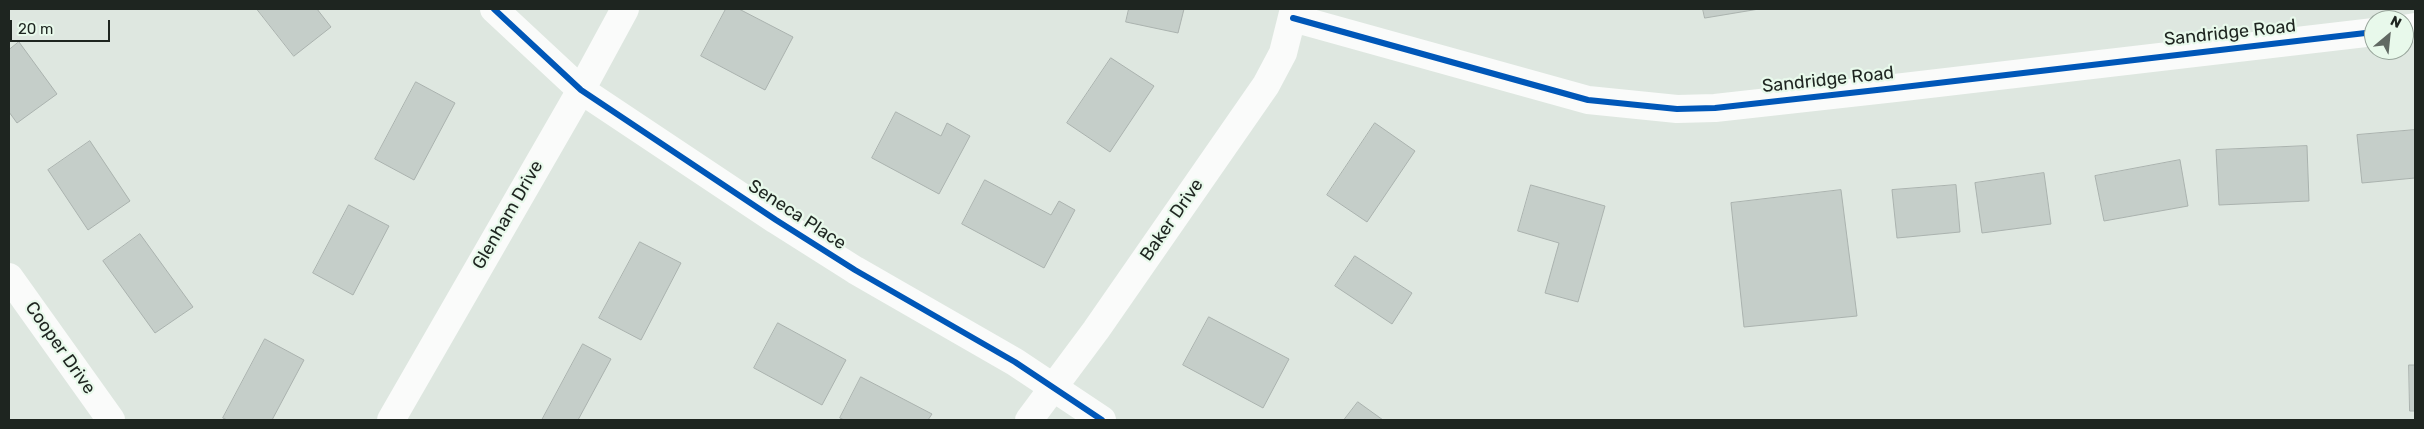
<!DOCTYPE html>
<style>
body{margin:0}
#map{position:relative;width:2424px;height:429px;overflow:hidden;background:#dee7e0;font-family:Rubik,sans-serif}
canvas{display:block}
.frame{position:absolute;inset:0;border:10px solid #1e2520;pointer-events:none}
.north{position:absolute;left:2364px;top:10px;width:50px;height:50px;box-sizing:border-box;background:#e8f9eb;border:1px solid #97a49a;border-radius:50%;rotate:28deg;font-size:14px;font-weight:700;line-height:20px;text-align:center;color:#1e2520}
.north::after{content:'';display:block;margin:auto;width:18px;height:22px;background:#616963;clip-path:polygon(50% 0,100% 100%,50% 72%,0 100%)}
.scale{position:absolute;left:10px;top:20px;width:100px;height:22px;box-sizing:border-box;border:2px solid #1e2520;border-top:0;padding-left:6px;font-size:15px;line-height:18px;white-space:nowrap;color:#1e2520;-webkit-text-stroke:4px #e8f9eb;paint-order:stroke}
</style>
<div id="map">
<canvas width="2424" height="429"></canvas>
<div class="frame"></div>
<div class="north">N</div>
<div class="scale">20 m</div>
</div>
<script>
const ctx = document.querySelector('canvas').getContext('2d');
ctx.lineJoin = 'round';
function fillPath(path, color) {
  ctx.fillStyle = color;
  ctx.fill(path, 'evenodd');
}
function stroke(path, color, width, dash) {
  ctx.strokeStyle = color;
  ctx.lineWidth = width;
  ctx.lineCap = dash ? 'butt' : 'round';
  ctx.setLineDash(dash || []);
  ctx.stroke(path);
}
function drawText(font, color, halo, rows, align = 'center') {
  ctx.font = font + ' Rubik,sans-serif';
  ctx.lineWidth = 4.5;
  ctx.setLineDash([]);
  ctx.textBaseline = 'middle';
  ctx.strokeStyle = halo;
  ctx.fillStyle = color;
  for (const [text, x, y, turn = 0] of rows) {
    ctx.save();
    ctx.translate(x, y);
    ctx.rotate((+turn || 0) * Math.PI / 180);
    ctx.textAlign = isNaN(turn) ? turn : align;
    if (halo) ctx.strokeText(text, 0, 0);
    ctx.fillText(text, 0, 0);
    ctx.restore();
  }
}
const building = new Path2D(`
 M257 9H317L331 27 294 56Z
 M726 9H739L793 37 765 90 701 56Z
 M1129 9H1184L1178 33 1126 22Z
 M1703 9H1759L1705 18Z
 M19 42 57 94 17 123 9 112V50Z
 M1111 58 1154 86 1110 152 1067 123Z
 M416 82 455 103 414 180 375 159Z
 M896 112 941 136 947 123 970 136 939 194 872 158Z
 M1375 123 1415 151 1367 222 1327 195Z
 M2415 130V178L2362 183 2357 135Z
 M90 141 130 201 88 230 48 170Z
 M2307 146 2309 201 2219 205 2216 150Z
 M2180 160 2188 206 2104 221 2095 176Z
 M2044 173 2051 224 1982 233 1975 183Z
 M985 180 1051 215 1059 201 1075 210 1044 268 962 224Z
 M1531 185 1605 206 1578 302 1545 293 1559 243 1518 231Z
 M1956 185 1960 232 1897 238 1892 190Z
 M1841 190 1857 316 1744 327 1731 203Z
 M349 205 389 226 353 295 313 273Z
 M140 234 193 307 155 333 103 261Z
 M640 242 681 263 641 340 599 318Z
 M1355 256 1412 293 1392 324 1335 286Z
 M1209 317 1289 359 1263 408 1183 365Z
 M778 323 846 360 822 405 754 368Z
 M265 339 304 360 272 420H227L223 418Z
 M583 344 611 359 578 420H542Z
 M2409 365H2415V411H2410Z
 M861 377 932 414 928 420H844L840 418Z
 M1358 402 1383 420H1344Z`);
const street = new Path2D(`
 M1293 18 1588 100 1677 109 1715 108 1895 88 2374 32
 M2404 29 2415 27
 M9 277 111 420
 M391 420 581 90 625 9
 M1029 420 1096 330 1266 85 1283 53 1294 9`);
const secondary = new Path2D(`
 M494 9 581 90 776 220 855 270 1015 362 1102 420`);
const cycleway = new Path2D(`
 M494 9 581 90 776 220 855 270 1015 362 1102 420
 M1293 18 1588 100 1677 109 1715 108 1895 88 2374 32`);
const streetNames = [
 ["Sandridge Road",2230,33,-6],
 ["Sandridge Road",1828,80,-6],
 ["Glenham Drive",508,215,-60],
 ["Seneca Place",797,215,33],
 ["Baker Drive",1172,220,-55],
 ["Cooper Drive",60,348,55]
];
fillPath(building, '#c5cec9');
stroke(building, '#aab2ae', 1);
stroke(street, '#fafbfa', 28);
stroke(secondary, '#fafbfa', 28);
stroke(cycleway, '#0057b8', 6);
drawText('18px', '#1e2520', '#e8f9eb', streetNames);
</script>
